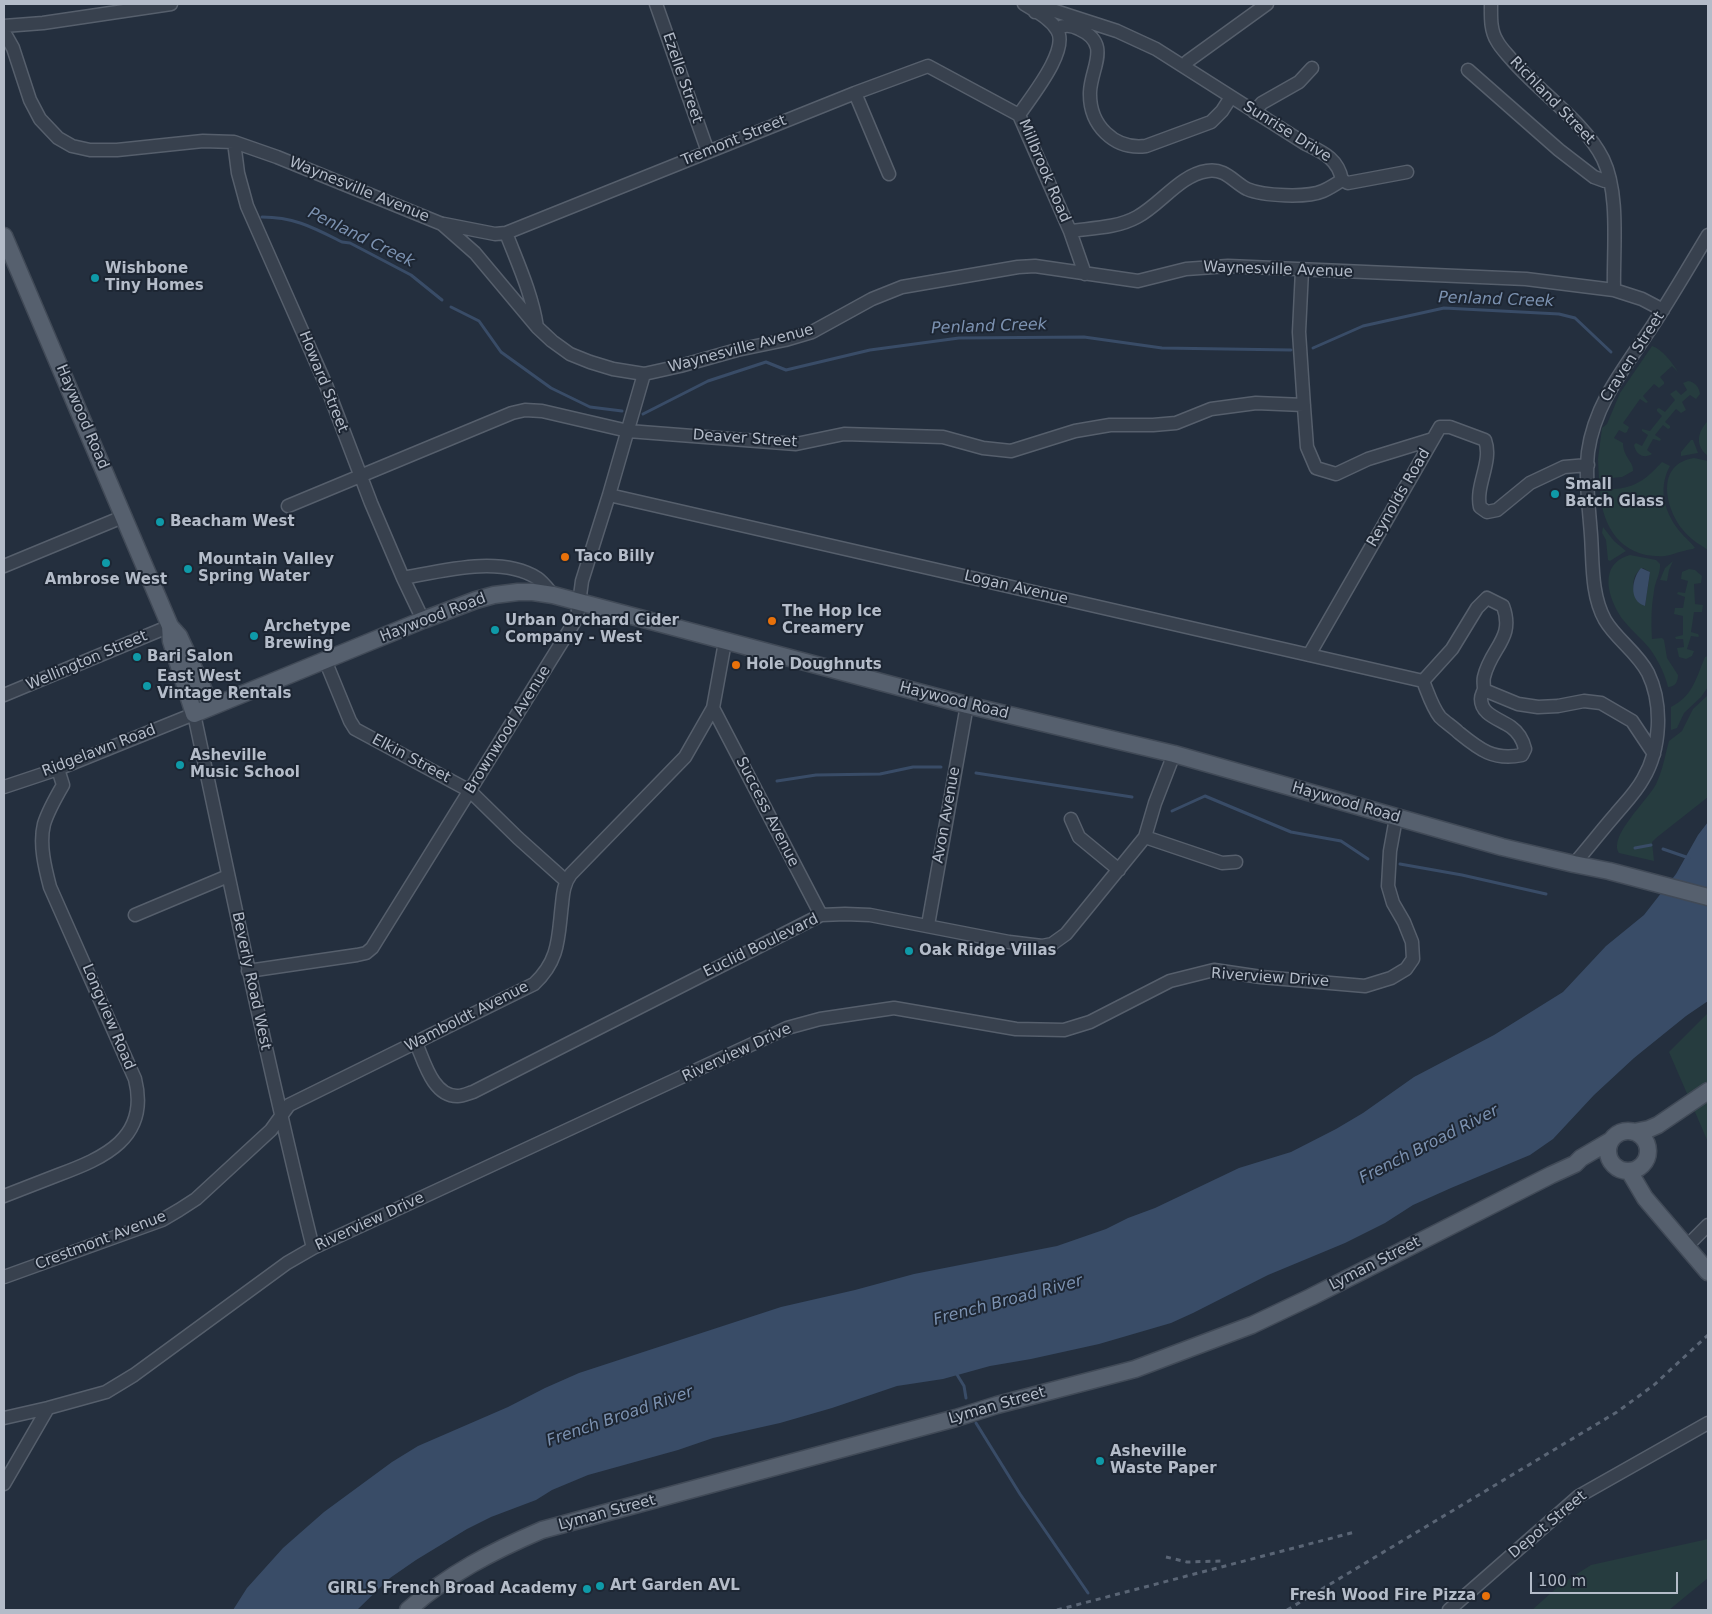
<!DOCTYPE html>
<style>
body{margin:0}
#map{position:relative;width:1712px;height:1614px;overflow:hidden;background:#242f3e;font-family:"DejaVu Sans",sans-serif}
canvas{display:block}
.frame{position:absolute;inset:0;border:5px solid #b4bcc9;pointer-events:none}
.scale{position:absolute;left:1530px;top:1572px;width:148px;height:22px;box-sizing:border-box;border:2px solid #b4bcc9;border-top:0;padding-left:6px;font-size:15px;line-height:18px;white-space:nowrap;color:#b4bcc9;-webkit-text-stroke:4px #1d2633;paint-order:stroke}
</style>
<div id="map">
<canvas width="1712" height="1614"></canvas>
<div class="frame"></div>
<div class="scale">100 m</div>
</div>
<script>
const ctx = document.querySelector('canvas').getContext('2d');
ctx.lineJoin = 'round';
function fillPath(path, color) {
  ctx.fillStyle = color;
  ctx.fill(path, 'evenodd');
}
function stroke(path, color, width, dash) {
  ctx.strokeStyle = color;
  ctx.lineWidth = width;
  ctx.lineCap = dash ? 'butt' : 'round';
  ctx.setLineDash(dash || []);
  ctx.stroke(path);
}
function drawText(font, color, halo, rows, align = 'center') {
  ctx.font = font + ' "DejaVu Sans",sans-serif';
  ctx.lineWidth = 4;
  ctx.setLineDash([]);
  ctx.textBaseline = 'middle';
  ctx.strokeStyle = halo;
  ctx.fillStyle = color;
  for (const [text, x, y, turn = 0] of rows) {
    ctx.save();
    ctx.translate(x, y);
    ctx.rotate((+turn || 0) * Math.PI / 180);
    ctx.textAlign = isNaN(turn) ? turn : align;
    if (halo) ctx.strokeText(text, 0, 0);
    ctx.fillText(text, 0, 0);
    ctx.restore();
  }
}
const green = new Path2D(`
 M1652 346C1662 349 1672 362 1678 372L1672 366 1660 377 1664 382V384L1659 388 1654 384 1643 396 1648 402 1646 403 1640 399 1623 423 1629 427 1627 432 1625 433 1619 430 1614 438 1623 443C1623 457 1634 462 1633 471L1622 477 1599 479 1598 459 1602 428 1607 424 1620 393Z
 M1688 381C1695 382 1699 387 1700 394L1696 399 1690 395 1682 402 1686 410 1681 413 1676 409 1665 422 1670 426V428L1668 429 1663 425 1655 435 1661 439 1660 441 1653 439 1647 450 1652 454C1644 459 1636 455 1634 445L1636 443 1642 446 1648 435 1642 431V429L1650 431 1662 416 1657 411V409L1659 408 1665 412 1675 400 1670 394 1676 390 1681 395 1687 390 1683 383Z
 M1708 421V456C1695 446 1697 432 1708 421Z
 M1691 440H1693L1698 453 1681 456V452Z
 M1694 458 1708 461V550C1699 544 1690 539 1683 530 1665 508 1655 464 1694 458Z
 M1662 462 1670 466C1657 489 1665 515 1682 534 1686 539 1692 543 1695 548 1692 550 1688 549 1684 551 1678 552 1672 555 1665 556 1623 559 1602 529 1600 490 1631 489 1641 485 1662 462Z
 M1603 527 1614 541 1626 551 1610 561 1608 560 1606 540 1602 533Z
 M1630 555 1656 560 1660 564C1661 572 1655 582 1654 591 1651 607 1651 623 1652 639L1662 638 1664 640 1667 658 1678 675C1678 682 1675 687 1668 687 1665 674 1658 660 1650 649 1642 639 1632 631 1624 621 1608 600 1597 564 1630 555ZM1643 568 1650 572 1645 606C1632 598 1628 575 1643 568Z
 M1673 561 1669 570 1667 581 1660 580 1665 568Z
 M1689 569 1695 570 1702 576 1701 583 1694 584 1695 604 1703 605 1702 612H1694L1691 632 1698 634 1699 636 1698 637 1691 636 1687 649 1694 651 1692 656 1686 659 1679 657 1677 648 1684 647 1683 639H1676L1675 637 1683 635V616L1674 614 1675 608H1683L1685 597 1677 594 1678 592 1685 593 1688 581 1681 579 1682 572Z
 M1708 656V687L1701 697 1684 713 1677 728 1671 730V707C1693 696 1696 678 1705 657Z
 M1708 695V797L1656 838 1652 842 1654 861 1619 853C1608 835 1650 799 1657 782 1663 769 1665 755 1669 741L1682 731 1693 709Z
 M1708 1013V1142L1669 1052Z
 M1708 1539V1578L1669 1610H1532L1561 1584 1591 1565Z`);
const water = new Path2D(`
 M1641 568 1650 572 1645 606C1628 601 1632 578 1641 568Z
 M1708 822V1001L1686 1016 1634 1058 1594 1095 1553 1139 1530 1155 1451 1188 1413 1205 1385 1223 1345 1243 1268 1275 1193 1313 1171 1323 1099 1344 1031 1359 990 1366 943 1379 897 1386 832 1408 780 1423 713 1438 678 1450 588 1475 552 1490 536 1500 491 1517 467 1529 416 1560 390 1578 357 1610H233L247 1588 283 1548 324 1512 392 1462 418 1446 508 1407 545 1388 579 1373 781 1307 855 1290 914 1274 1057 1246 1106 1229 1128 1218 1155 1208 1239 1168 1291 1152 1336 1129 1363 1113 1414 1077 1494 1035 1563 992 1606 946 1644 915 1676 874 1698 835Z`);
const stream = new Path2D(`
 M262 217C295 217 314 228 342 242L350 243 411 275 442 300
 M451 307 479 321 501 352 551 388 590 407 622 411
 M1313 348 1363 326 1444 308 1559 314 1575 318 1611 352
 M643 414 708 381 766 362 786 370 870 350 959 338 1084 337 1162 348 1291 350
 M976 773 1132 797
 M777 781 816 775 880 774 913 767H941
 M1172 811 1205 796 1291 832 1341 841 1368 859
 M1635 848 1651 845
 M1663 849 1689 858
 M1400 864 1462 875 1546 894
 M956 1373 964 1386 966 1398
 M976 1423 1020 1494 1088 1593`);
const minor = new Path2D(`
 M656 4 708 152
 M1491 4C1491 16 1490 30 1497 41 1500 47 1506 53 1511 59 1538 91 1585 122 1603 159 1620 194 1613 250 1614 290
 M1035 12 1038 8 1049 9 1117 31 1156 49 1304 143C1322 152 1338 158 1342 180 1336 184 1330 188 1323 191 1307 198 1263 196 1247 189 1233 182 1226 168 1207 171 1180 175 1161 204 1137 217 1117 228 1093 228 1070 231
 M4 26 43 23 171 4
 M1057 29C1064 24 1071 25 1079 29 1112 44 1091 67 1090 92 1089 125 1114 150 1146 146L1211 122 1222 111 1231 97
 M4 32 13 48 30 100 40 119 58 138 72 146 90 150H117L203 141 234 142 277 157 442 224 475 253 537 327 552 341 570 354 590 362 613 369 644 374 680 366 737 350 785 340 812 332 872 299 902 287 1018 267 1035 266 1138 281 1186 269 1228 266 1526 279 1614 290 1642 299 1663 310
 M1184 66 1188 61 1267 4
 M1468 70 1559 150 1594 177 1605 181H1610
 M855 93 889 174
 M1254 112 1262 103 1299 82 1312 68
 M1019 115 1070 231 1085 274
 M1019 115C1030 98 1070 50 1057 30 1050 18 1035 11 1024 4
 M234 142 238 173 247 206 326 385 371 503 403 578 423 620
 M1342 180 1348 183 1407 172
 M444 224 495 234 506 233 855 93 928 66 1019 115
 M506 233C518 264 532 294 537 327
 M1302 270 1299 332 1304 407 1307 447 1316 468 1336 474 1368 459 1433 439
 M609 495 1423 681
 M288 506 512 413 525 410 542 411 628 431 796 444 844 434 943 437 983 448 1011 451 1075 431 1110 425H1153L1176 423 1211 409 1256 403 1304 405
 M4 566 125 516
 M403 578C442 571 500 555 537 578 543 582 548 589 553 595
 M1487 598 1503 606C1515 639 1491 647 1484 677 1483 681 1484 685 1484 689 1483 693 1481 695 1481 699 1481 715 1500 719 1511 727 1518 732 1523 740 1525 749L1522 755C1493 761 1479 749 1458 732 1453 727 1445 722 1440 717 1432 707 1428 693 1423 681L1452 649 1477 608Z
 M1309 655 1440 427H1450L1485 440C1493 462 1475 485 1480 507L1487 512 1497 510 1530 483 1564 467 1588 465
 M325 660 350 721 355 729 470 791 518 838 566 881
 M1484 690 1518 704 1538 707 1558 706 1584 701 1601 703 1632 721 1654 754
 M4 695 170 626
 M713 708 821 915
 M4 787 58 769 194 714C232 892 269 1071 313 1248
 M1071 819 1079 837 1119 870
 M1145 837 1222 863 1236 862
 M1574 864C1588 848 1601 831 1615 815 1625 803 1636 792 1643 779 1661 749 1663 704 1648 673 1637 652 1616 639 1605 620 1591 595 1593 563 1591 535 1589 508 1585 479 1588 452 1595 402 1626 366 1653 325 1672 296 1690 265 1708 235
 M135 915 228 876
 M928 925 967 705
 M248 971 357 955 366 953 372 948 575 621 578 611 582 581 609 495 644 374
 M416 1043C424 1061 433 1097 458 1096 463 1096 469 1093 473 1092L821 915 845 914 870 915 1009 942 1042 946 1052 944 1066 934 1145 837 1155 803 1174 754
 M4 1196C22 1189 40 1182 58 1175 104 1158 150 1138 135 1079L50 887C45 868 39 844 44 824 48 811 56 797 63 785L58 769
 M1687 1246 1708 1225
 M4 1277 162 1220 179 1210 196 1199 271 1130 289 1105 534 984C560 960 558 937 562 904 563 893 564 883 571 874L685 757 713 708 725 642
 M4 1418 48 1408 106 1392 134 1375 287 1263 313 1248 787 1028 820 1019 894 1008 1016 1029 1064 1030 1090 1022 1170 981 1214 970 1261 977 1365 986 1391 978 1406 969 1413 959 1412 942 1404 922 1393 903 1388 886 1390 851 1396 818
 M4 1484 48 1408
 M1449 1610 1579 1496 1708 1423`);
const major = new Path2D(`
 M4 236 170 626 179 636 211 706
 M170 626 171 641 194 714 423 620 476 600 494 595 518 592H533L553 595 967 705 1174 754 1502 847 1574 864 1609 871 1708 897
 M1608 1151a20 20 0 1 1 40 0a20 20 0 1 1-40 0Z
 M1634 1132 1649 1129 1658 1125 1708 1091
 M1629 1171 1645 1198 1708 1272
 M408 1610C448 1574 493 1551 542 1530L956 1418 997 1405 1135 1369 1252 1325 1311 1297 1551 1175 1575 1164 1581 1158 1610 1141`);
const rail = new Path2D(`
 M1166 1557 1187 1562 1222 1561
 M1057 1610 1355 1532
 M1287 1610 1617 1412 1654 1385 1708 1335`);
const markers = [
 [95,278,5,"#0f9aa8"],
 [1555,494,5,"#0f9aa8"],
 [160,522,5,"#0f9aa8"],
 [565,557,5,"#e8710a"],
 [106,563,5,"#0f9aa8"],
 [188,569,5,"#0f9aa8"],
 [772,621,5,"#e8710a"],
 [495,630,5,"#0f9aa8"],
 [254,636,5,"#0f9aa8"],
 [137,657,5,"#0f9aa8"],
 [736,665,5,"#e8710a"],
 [147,686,5,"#0f9aa8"],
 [180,765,5,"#0f9aa8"],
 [909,951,5,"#0f9aa8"],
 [1100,1461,5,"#0f9aa8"],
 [600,1586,5,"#0f9aa8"],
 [587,1589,5,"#0f9aa8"],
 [1486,1596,5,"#e8710a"]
];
const streetNames = [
 ["Ezelle Street",682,78,71],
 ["Richland Street",1552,101,46],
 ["Sunrise Drive",1287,132,32],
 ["Tremont Street",734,141,-22],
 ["Millbrook Road",1044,171,67],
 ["Waynesville Avenue",359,190,22],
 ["Waynesville Avenue",1278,270,2],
 ["Waynesville Avenue",741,349,-15],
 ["Craven Street",1633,357,-57],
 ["Howard Street",323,382,68],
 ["Haywood Road",82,417,67],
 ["Deaver Street",745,439,4],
 ["Reynolds Road",1399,498,-60],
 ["Logan Avenue",1016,588,13],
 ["Haywood Road",433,618,-21],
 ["Wellington Street",87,661,-23],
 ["Haywood Road",954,701,14],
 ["Brownwood Avenue",508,730,-58],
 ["Ridgelawn Road",99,751,-21],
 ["Elkin Street",411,759,28],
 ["Haywood Road",1346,803,16],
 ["Success Avenue",767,812,63],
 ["Avon Avenue",947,815,-80],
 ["Euclid Boulevard",761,946,-26],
 ["Riverview Drive",1270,978,4],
 ["Beverly Road West",251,981,78],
 ["Longview Road",108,1017,67],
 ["Wamboldt Avenue",467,1017,-27],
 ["Riverview Drive",737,1053,-25],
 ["Riverview Drive",370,1222,-25],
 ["Crestmont Avenue",101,1241,-21],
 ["Lyman Street",1375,1264,-27],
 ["Lyman Street",997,1406,-16],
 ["Lyman Street",607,1513,-15],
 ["Depot Street",1548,1525,-40]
];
const poiNames = [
 ["Wishbone",105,269],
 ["Tiny Homes",105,286],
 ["Small",1565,485],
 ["Batch Glass",1565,502],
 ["Beacham West",170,522],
 ["Taco Billy",575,557],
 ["Mountain Valley",198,560],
 ["Spring Water",198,577],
 ["Ambrose West",106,580,"center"],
 ["The Hop Ice",782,612],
 ["Creamery",782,629],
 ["Urban Orchard Cider",505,621],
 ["Company - West",505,638],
 ["Archetype",264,627],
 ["Brewing",264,644],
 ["Bari Salon",147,657],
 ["Hole Doughnuts",746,665],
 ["East West",157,677],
 ["Vintage Rentals",157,694],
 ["Asheville",190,756],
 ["Music School",190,773],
 ["Oak Ridge Villas",919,951],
 ["Asheville",1110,1452],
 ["Waste Paper",1110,1469],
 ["Art Garden AVL",610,1586],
 ["GIRLS French Broad Academy",577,1589,"right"],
 ["Fresh Wood Fire Pizza",1476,1596,"right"]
];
const waterNames = [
 ["Penland Creek",361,238,26],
 ["Penland Creek",1496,300,2],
 ["Penland Creek",989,327,-2],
 ["French Broad River",1429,1145,-27],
 ["French Broad River",1008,1301,-15],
 ["French Broad River",620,1417,-19]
];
fillPath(green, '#263c3f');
fillPath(water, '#394c67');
stroke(stream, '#394c67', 3);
stroke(minor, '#565f6c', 15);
stroke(major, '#414a57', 19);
stroke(minor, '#38414e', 12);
stroke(major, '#56606e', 16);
stroke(rail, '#5a6575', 3, [5, 5]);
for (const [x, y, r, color] of markers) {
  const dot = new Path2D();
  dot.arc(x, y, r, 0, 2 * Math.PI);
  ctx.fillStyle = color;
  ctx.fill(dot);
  stroke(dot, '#1d2633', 2);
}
drawText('15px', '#b4bcc9', '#1d2633', streetNames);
drawText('bold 15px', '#b4bcc9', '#1d2633', poiNames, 'left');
drawText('italic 16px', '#7c92b1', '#1d2633', waterNames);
</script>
